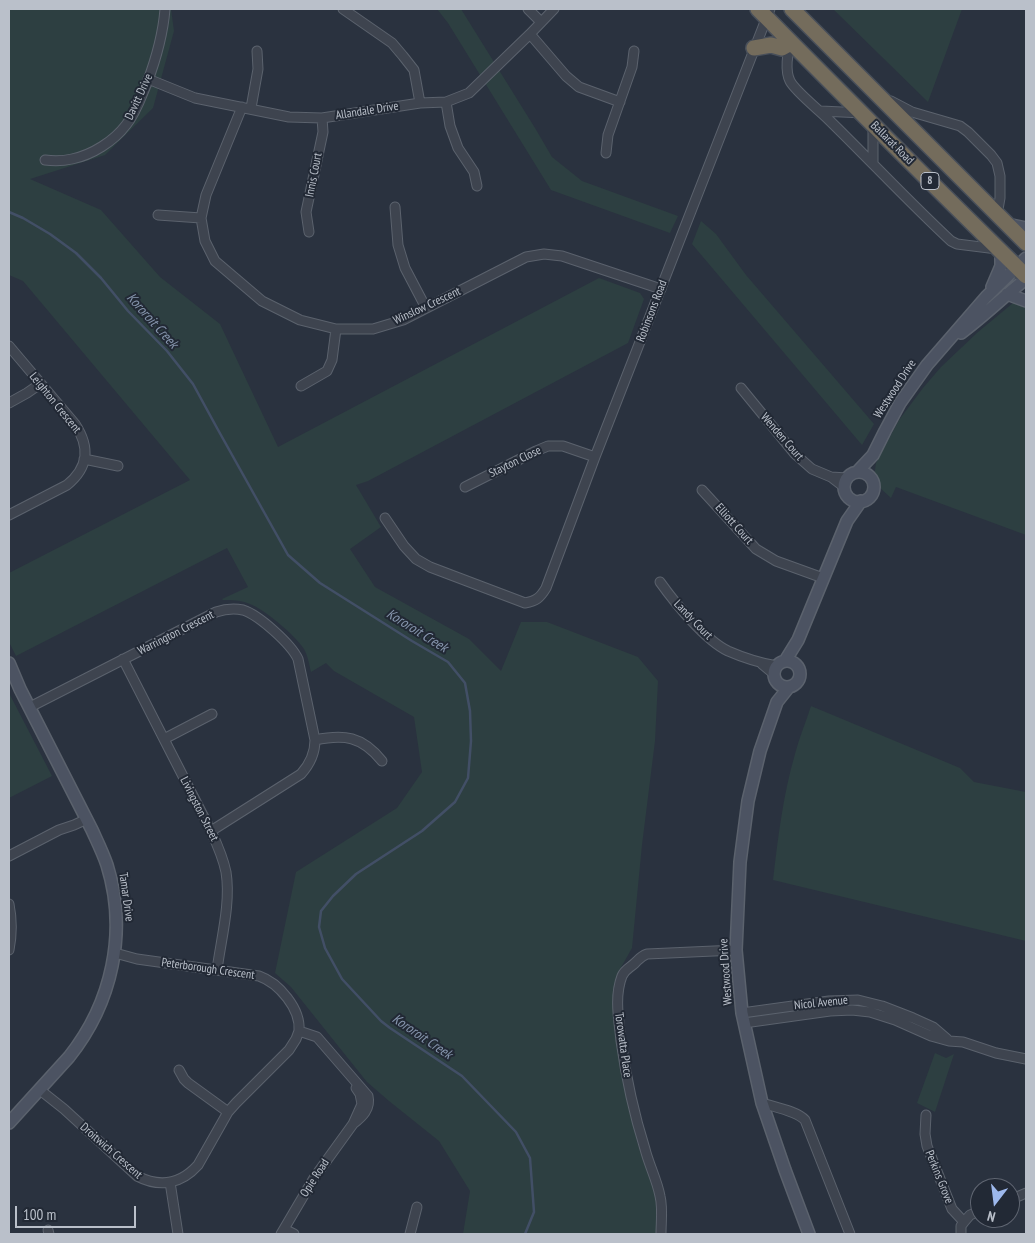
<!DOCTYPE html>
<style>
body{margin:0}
#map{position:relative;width:1035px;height:1243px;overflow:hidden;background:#2a323f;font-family:"PT Sans Narrow",sans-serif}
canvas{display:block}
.frame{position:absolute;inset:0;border:10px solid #bac0ca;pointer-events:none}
.north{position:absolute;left:970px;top:1178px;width:50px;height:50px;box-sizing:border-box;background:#222935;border:1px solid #5f6571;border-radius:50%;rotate:195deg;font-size:14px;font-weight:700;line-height:20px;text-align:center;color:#bac0ca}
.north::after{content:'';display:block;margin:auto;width:18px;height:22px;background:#9db8ec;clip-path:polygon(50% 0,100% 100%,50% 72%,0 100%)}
.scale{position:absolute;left:15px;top:1206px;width:121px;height:22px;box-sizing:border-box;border:2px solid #bac0ca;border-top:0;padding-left:6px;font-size:15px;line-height:18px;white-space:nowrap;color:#bac0ca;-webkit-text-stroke:4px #222935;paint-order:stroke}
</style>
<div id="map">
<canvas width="1035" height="1243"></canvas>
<div class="frame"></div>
<div class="north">N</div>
<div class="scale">100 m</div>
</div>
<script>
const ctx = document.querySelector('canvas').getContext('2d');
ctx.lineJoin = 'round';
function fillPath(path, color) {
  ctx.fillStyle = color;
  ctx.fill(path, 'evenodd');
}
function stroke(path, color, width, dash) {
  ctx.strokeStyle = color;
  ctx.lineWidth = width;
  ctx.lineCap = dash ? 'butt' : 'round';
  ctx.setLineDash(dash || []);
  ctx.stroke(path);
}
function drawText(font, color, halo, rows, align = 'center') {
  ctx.font = font + ' "PT Sans Narrow",sans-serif';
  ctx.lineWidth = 4;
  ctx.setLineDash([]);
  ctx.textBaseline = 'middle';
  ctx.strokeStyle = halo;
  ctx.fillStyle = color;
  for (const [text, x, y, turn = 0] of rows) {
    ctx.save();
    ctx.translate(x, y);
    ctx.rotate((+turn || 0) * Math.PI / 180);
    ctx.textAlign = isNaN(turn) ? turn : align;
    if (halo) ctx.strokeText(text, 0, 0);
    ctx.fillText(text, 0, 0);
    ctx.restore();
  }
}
const green = new Path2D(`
 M9 9H171L174 31 153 108 105 155 30 179 101 210 160 277 220 324 278 447 599 278 640 293 644 299 628 343 368 481 356 485 381 527 350 549 375 587 469 639 501 671 521 622H547L638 657 658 681 655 741 642 845 632 948 619 971 613 996 617 1038 637 1142 658 1201V1234H463L470 1191 439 1141 389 1101 367 1082 291 987 275 973 296 872 397 808 422 772 414 717 334 671 326 663 311 672C309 664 308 656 304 649 296 636 264 609 250 604 241 600 232 600 223 600L222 599 248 587 227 548 16 656 9 642V573L190 480 23 281 9 275Z
 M437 9H461L535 128 552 157 582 181 678 216 670 233 551 190 448 23Z
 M833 9H962L928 102Z
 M701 221 716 234 746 275 874 424 862 445 692 244Z
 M1013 303H1022L1026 304V535L896 487 891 498 879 487 874 477 876 463 899 420 923 388 941 367 978 332Z
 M9 693 52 776 9 798Z
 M811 706 960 768 974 782 1026 792V941L773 880C778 838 783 795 795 754 799 738 806 722 811 706Z
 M935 1053 946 1058 954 1054 935 1112 917 1103Z`);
const stream = new Path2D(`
 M9 212 23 218 50 234 76 253 101 278 128 311 167 351 193 384 217 428 288 555 320 583 412 641 448 662 465 683 470 711 471 741 468 778 455 802 422 831 356 874 333 896 321 911 319 927 325 948 342 979 381 1021 390 1028 462 1076 516 1132 530 1158 534 1212 525 1234`);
const street = new Path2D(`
 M343 9 392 43 403 56 414 70 420 103
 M528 9 541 22
 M530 34 566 76 579 87 620 102
 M791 43C787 53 785 71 790 81 795 91 819 110 828 119 869 159 908 201 951 241L957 244 997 249
 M148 79 195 98 289 117 322 118 420 103 446 102 469 93 530 34 554 9
 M891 101 912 112 960 126 968 132 991 155 997 163 1000 176V198L997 215
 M446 102 450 126 458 148 474 172 477 186
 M242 107 206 195 201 218 205 241 215 261 262 301 300 320 336 329H373L403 320 526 257 544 254 562 256 661 289
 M251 108 258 69 257 51
 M821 111 863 113
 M606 153 608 135 632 67 634 51
 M45 160C53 161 63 161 72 159 92 155 114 141 126 125 136 113 141 97 147 83 156 59 163 35 165 9
 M873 164V124
 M395 207 398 245 405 268 426 308
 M158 215 201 218
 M309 232 306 212 323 132 322 118
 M9 346 75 424C90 447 89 467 67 485L9 515
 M301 386 327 371 332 360 336 329
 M741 388 795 454 812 469 831 477 844 487
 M9 403 27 393 40 384
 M84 459 118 466
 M831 477 847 478
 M465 487 536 451 548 446H563L595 457
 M702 490 756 549 776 561 823 578
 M385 518 404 546 416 559 430 567 525 603C536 601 540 598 546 588L595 457 770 9
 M660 582C675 603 705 640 728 651 744 658 760 663 777 666
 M123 659 211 831C217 844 223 857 226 872 231 903 221 939 217 970
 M762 664 774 674
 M30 707 216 612C225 609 233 608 243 610 259 615 291 644 298 659L315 740C315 754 310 764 301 774L211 831
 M164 739 212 714
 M315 740C344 734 362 736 382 761
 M9 856 59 830 74 825 87 819
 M9 904C12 919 12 935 9 950
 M115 953 137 959 259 976C279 983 301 1009 299 1031L317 1037 368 1096C371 1109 362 1117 353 1124
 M742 1013 829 1001 858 1000 882 1006 913 1018 933 1027 947 1039
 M744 1023 830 1011 852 1010 870 1012 895 1020 931 1036 949 1041 963 1042 996 1053 1026 1059
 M179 1070 184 1079 188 1083 228 1112
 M40 1090 64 1109 137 1176C160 1188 181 1184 198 1165L228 1112 236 1103 289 1050 296 1039 299 1031
 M762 1103C774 1107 797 1111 805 1120L850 1234
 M926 1115 925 1134 927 1146 952 1209 964 1222 961 1226V1234
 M170 1182 178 1234
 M1010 1200 1026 1193
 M964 1222 970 1215 980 1211
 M284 1229 294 1234
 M48 1230 49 1234
 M281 1234 314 1178 353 1124 362 1104 360 1094 356 1088
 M410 1234 417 1207
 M661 1234C661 1222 663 1208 660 1196 657 1180 649 1165 645 1149 634 1114 626 1077 621 1041 619 1020 614 997 622 976 625 969 630 968 635 963 639 959 641 956 647 954L736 950`);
const secondary = new Path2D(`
 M1007 224 1026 228
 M992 287 1001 266V252
 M1007 294 1026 301
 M961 333C984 316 1004 296 1026 279
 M857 472 873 455 885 431 900 403 927 365 986 297 1026 258
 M844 487a15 15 0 1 1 30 0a15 15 0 1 1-30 0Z
 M785 661 798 640 847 521 861 501
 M774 674a13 13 0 1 1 26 0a13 13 0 1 1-26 0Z
 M9 663 20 689 92 830C97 841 103 853 107 865 128 932 112 1003 69 1057L9 1123
 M789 687 777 702 760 751 748 801 740 862 736 950 742 1013 762 1103 785 1170 809 1234`);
const highway = new Path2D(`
 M758 9C847 99 936 188 1026 276
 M792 9 1026 243
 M754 48 771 45 782 48 791 43`);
const shields = [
 [930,181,18]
];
const shieldNames = [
 ["8",930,181]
];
const streetNames = [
 ["Davitt Drive",139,97,-65],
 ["Allandale Drive",367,111,-9],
 ["Ballarat Road",892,143,45],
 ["Innis Court",314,175,-79],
 ["Winslow Crescent",427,306,-25],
 ["Robinsons Road",652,311,-69],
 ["Westwood Drive",895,389,-57],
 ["Leighton Crescent",55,403,51],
 ["Wenden Court",782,437,49],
 ["Stayton Close",515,462,-26],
 ["Elliott Court",734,524,48],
 ["Landy Court",693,620,46],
 ["Warrington Crescent",176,633,-27],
 ["Livingston Street",199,809,63],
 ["Tamar Drive",126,897,82],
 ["Peterborough Crescent",208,969,8],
 ["Westwood Drive",726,972,-94],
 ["Nicol Avenue",821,1003,-6],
 ["Torowatta Place",623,1045,82],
 ["Droitwich Crescent",111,1151,41],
 ["Perkins Grove",939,1177,68],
 ["Opie Road",315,1178,-57]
];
const waterNames = [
 ["Kororoit Creek",152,321,48],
 ["Kororoit Creek",417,631,32],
 ["Kororoit Creek",422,1037,34]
];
fillPath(green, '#2d3f41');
stroke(stream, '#424f66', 2.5);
stroke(street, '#5b626d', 11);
stroke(secondary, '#5b626d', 14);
stroke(highway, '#484f5a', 18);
stroke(street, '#3e444f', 9);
stroke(secondary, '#4c5362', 11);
stroke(highway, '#746c5c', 15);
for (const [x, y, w] of shields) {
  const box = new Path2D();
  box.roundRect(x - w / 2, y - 8.5, w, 17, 4);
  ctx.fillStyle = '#222935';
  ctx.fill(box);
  stroke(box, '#bac0ca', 1);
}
drawText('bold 11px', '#bac0ca', null, shieldNames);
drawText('12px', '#bac0ca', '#222935', streetNames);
drawText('italic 14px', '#8695ad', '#222935', waterNames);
</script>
